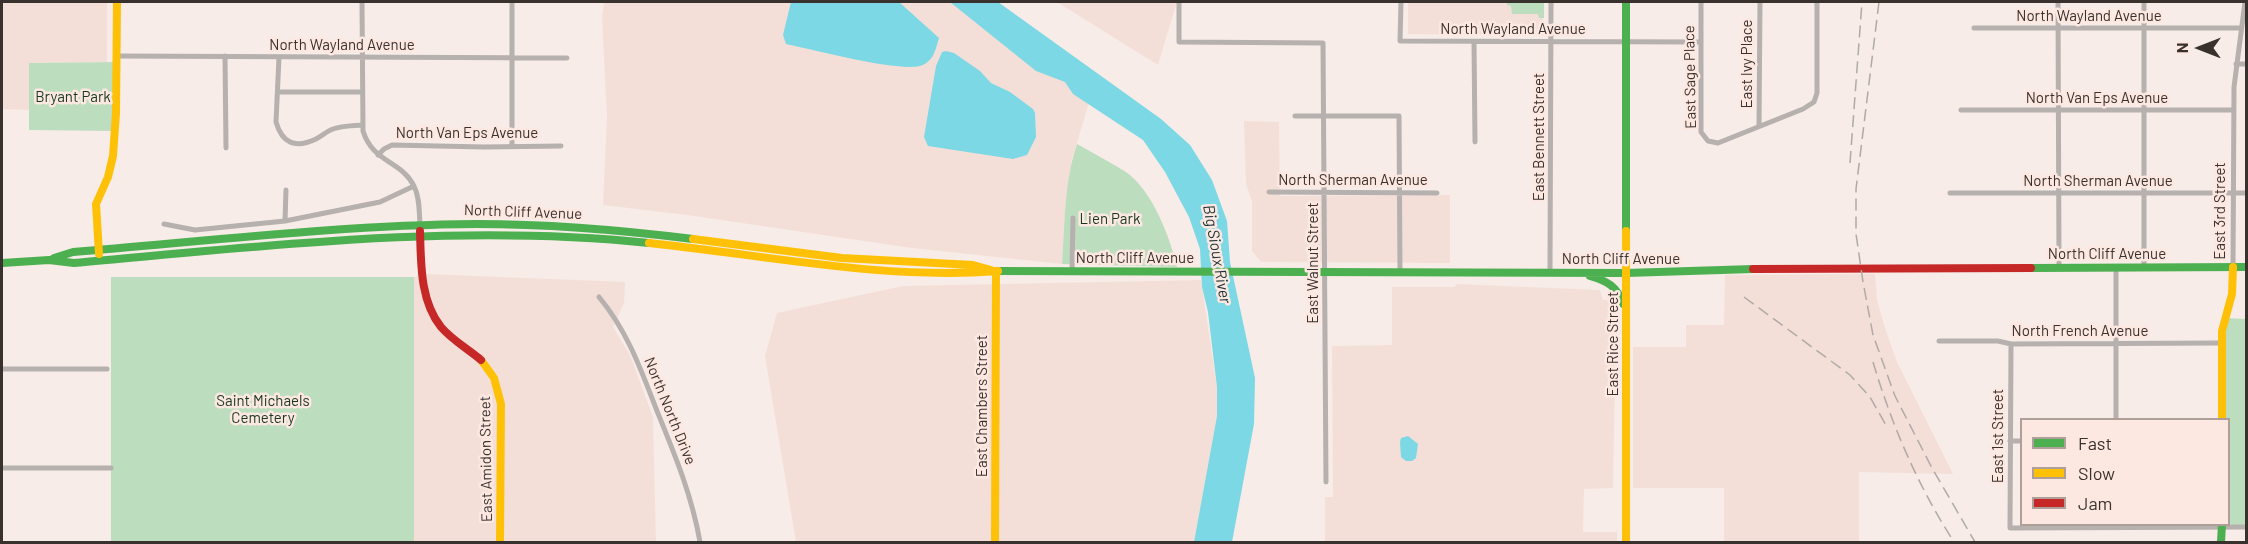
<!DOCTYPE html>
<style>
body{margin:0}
#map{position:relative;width:2248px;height:544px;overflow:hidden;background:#f7ece7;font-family:Barlow,sans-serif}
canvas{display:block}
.frame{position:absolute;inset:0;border:3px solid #39312e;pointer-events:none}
.legend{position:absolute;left:2020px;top:418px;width:210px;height:108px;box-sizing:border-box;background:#fde8e1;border:2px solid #af9f99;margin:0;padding:8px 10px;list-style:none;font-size:18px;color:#39312e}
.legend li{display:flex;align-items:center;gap:12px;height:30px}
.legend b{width:30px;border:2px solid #af9f99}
.north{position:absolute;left:2170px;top:18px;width:60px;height:60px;-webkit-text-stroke:4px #fde8e1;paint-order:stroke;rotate:270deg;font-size:16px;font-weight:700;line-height:24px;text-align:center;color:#39312e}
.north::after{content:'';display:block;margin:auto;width:21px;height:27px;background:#39312e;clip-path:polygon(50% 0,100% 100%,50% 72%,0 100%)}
</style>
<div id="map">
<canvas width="2248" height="544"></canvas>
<div class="frame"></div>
<ul class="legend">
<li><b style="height:8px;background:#4caf50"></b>Fast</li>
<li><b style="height:8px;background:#ffc107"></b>Slow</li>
<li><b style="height:8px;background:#c62828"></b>Jam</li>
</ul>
<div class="north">N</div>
</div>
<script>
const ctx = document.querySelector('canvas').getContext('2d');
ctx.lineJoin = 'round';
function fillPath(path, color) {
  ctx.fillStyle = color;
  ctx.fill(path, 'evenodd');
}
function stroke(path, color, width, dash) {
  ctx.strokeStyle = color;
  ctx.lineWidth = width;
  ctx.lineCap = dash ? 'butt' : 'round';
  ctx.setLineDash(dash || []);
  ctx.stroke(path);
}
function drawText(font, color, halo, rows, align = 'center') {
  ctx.font = font + ' Barlow,sans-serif';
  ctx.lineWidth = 5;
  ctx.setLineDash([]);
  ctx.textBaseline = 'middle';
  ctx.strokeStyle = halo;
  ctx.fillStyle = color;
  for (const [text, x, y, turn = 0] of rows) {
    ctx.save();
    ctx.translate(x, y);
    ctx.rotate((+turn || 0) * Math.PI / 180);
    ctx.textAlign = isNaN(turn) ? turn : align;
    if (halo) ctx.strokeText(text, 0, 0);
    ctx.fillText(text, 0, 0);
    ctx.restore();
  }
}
const built = new Path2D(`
 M2 2H107V62L29 63V110L2 109Z
 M604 2H962L1090 99 1072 159 1066 198 1062 264 912 248 687 215 603 205 607 117 602 18Z
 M1057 2H1177L1158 65Z
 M1408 2H1543V35L1408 34Z
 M1244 121 1279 122 1280 196 1450 195V263L1261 262 1252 251V201L1246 184Z
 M428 274 625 282 624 303 613 327 630 355 653 417 656 542H414V277Z
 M1875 274 1877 300 1885 328 1897 362 1953 474 1859 472V542H1724V488H1633V347H1686V325H1724L1725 275Z
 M1201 280 1217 387V416L1194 542H796L765 356 777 313 903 286Z
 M1456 284 1600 290 1603 300H1611L1615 372 1613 488 1584 489 1583 532H1617V542H1325V497H1333L1332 346 1392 345V287H1455Z`);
const green = new Path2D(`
 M1507 2H1544V18H1539L1538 14H1512L1511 6 1507 5Z
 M117 62 115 131 29 130V63Z
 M1077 144C1093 153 1110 162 1126 172 1152 190 1170 237 1177 267L1062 264C1065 224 1064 182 1077 144Z
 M111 277H414V542H111Z
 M2225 318 2246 319V527L2228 524V420H2222Z`);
const water = new Path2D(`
 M791 2H899L939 38C936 48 934 60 923 65 904 74 811 49 786 44L783 35Z
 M950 2H998L1161 119 1190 145 1212 180 1227 221 1230 262 1255 378 1254 424 1232 542H1194L1217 416V387L1208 312 1202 287 1200 249 1189 217 1165 172 1143 140 1073 94 1065 82 1036 71Z
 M946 51 954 53 980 71 991 83 1010 92 1033 109 1035 113 1036 137 1027 155 1013 159 928 146 924 137 936 66 942 52Z
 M1408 436 1418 444 1416 458 1412 461H1406L1401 457 1400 442 1401 438Z`);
const street = new Path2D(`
 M362 2 363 131C373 163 401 160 414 186 420 198 419 212 420 224
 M512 2V146
 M1179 2V42L1323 43 1326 482
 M1401 2 1400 41 1701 42
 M1701 2V132L1708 141 1718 143 1803 109 1814 102 1817 93V2
 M2058 2 2059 267
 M2144 2V267
 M1974 28H2241
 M1474 42 1475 142
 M117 56 567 58
 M225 56 226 148
 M279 57 276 122C282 143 295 149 316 139 322 136 327 131 333 129 342 126 352 126 362 125
 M2236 64H2246
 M278 92H361
 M1961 110H2234
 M1295 116H1399L1400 271
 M1759 126 1760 2
 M378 155 384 149 392 145 484 147 561 146
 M1269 192 1437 193
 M1950 193H2246
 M285 221 286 190
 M164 224 195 230 285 221 380 202 414 186
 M2233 267 2234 87 2245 2
 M1072 271 1073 218
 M1550 272 1551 2
 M599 297C628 332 641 370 657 411 675 455 692 496 700 542
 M1939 341H1998L2011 344 2221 343
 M2011 344 2010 528 2246 527
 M2 369H107
 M2116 420V267
 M2010 441H2022
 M2 468H111`);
const fast = new Path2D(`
 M1626 2V231
 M54 258 73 252C207 241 341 225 476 224 549 224 621 230 693 239
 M2 263 49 260 74 263C266 246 457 223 649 243
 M2031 268 2246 267
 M998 271 1626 273 1753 269
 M1590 276C1607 281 1617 286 1623 304
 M2221 542 2222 524`);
const slow = new Path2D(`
 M1626 231V542
 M693 239 842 258 973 265 991 270
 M649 243C765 255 881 280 998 271
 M99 254 96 204 108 177 113 156 116 113 117 2
 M481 360 494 378 501 404 500 542
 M2222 420V331L2232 294 2233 267
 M995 542 996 271`);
const jam = new Path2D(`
 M420 231C421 263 420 301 441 327 452 340 468 349 481 360
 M1753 269 2031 268`);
const rail = new Path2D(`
 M1879 2 1856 189V234L1863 282 1873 335 1895 396 1932 468 1975 542
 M1850 163 1862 2
 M1744 297 1850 375 1870 397 1887 427
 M1873 362C1892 426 1918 486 1954 542`);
const streetNames = [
 ["North Wayland Avenue",2089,16],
 ["North Wayland Avenue",1513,29],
 ["North Wayland Avenue",342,45],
 ["East Ivy Place",1747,64,-90],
 ["East Sage Place",1690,77,-91],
 ["North Van Eps Avenue",2097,98],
 ["North Van Eps Avenue",467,133],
 ["East Bennett Street",1539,137,-90],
 ["North Sherman Avenue",1353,180],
 ["North Sherman Avenue",2098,181],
 ["East 3rd Street",2220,211,-90],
 ["North Cliff Avenue",523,212,2],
 ["North Cliff Avenue",2107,254],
 ["North Cliff Avenue",1135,258],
 ["North Cliff Avenue",1621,259],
 ["East Walnut Street",1313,263,-90],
 ["North French Avenue",2080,331],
 ["East Rice Street",1613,344,-90],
 ["East Chambers Street",982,406,-90],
 ["North North Drive",670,411,68],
 ["East 1st Street",1998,436,-90],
 ["East Amidon Street",486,459,-91]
];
const parkNames = [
 ["Bryant Park",73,97],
 ["Lien Park",1110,219],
 ["Saint Michaels",263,401],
 ["Cemetery",263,418]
];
const waterNames = [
 ["Big Sioux River",1217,254,80]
];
fillPath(built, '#f4dfd8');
fillPath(green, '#bdddbf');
fillPath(water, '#7bd8e4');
stroke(street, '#b6b0ae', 5);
stroke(fast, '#4caf50', 8);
stroke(slow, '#ffc107', 8);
stroke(jam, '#c62828', 8);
stroke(rail, '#afaaa6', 1.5, [12, 6]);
drawText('15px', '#39312e', '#fde8e1', streetNames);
drawText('15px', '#15371f', '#fde8e1', parkNames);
drawText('italic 16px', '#1d3437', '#fde8e1', waterNames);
</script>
